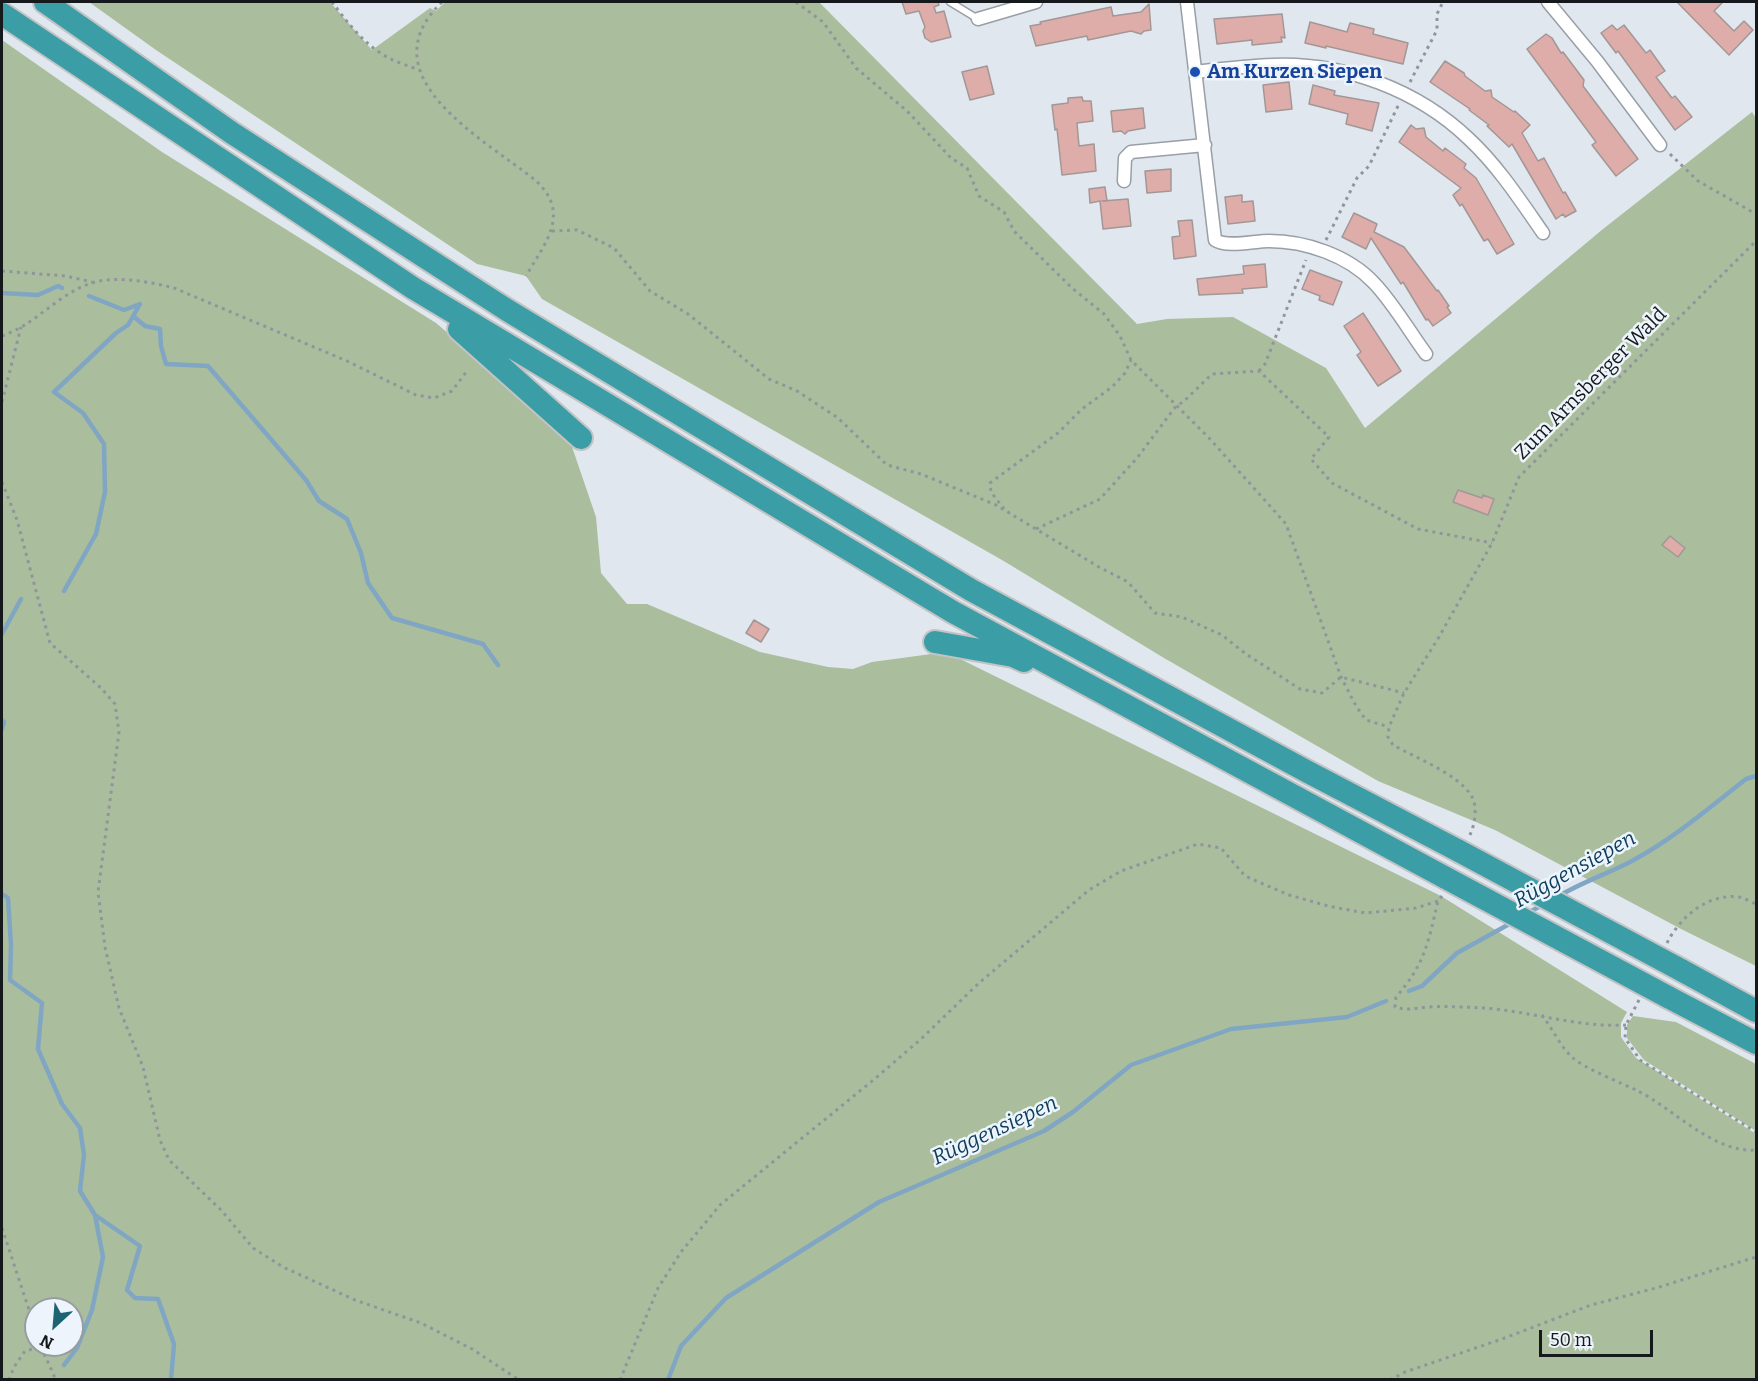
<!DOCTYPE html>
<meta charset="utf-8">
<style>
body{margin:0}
#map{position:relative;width:1758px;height:1381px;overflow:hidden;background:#e0e7ef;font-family:Bitter,serif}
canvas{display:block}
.frame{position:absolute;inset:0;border:3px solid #16191b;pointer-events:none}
.north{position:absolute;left:24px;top:1297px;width:60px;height:60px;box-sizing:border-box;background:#edf4fc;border:2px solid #979ca2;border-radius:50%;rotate:206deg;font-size:16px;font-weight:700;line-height:24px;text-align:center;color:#16191b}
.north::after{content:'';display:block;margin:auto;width:21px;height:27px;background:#1c6373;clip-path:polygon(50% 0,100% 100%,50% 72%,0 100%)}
.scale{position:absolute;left:1539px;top:1330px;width:114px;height:27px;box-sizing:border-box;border:3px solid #16191b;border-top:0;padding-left:8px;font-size:18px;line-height:21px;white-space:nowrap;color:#16191b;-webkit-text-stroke:4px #edf4fc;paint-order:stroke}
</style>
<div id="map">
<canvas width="1758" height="1381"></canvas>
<div class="frame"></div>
<div class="north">N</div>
<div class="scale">50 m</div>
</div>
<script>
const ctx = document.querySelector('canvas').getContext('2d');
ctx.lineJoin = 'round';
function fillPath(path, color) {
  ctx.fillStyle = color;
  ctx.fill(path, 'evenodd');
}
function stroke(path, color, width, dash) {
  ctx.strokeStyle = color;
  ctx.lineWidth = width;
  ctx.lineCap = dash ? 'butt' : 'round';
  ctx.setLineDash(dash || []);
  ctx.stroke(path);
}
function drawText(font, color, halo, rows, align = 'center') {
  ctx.font = font + ' Bitter,serif';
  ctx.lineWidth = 5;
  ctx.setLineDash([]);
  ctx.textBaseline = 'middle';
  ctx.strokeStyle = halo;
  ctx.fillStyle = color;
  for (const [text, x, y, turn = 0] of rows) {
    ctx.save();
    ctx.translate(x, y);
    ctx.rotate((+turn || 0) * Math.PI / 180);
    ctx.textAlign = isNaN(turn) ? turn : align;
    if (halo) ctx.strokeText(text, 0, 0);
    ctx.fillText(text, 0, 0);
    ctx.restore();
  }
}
const green = new Path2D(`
 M89 2H330L372 50 430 8 436 11 445 2H819L1137 324 1167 319 1233 317 1326 368 1365 428 1603 229 1752 112 1756 118V966L1681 929 1495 830 1378 781 1164 658 1002 560 542 299 526 276 477 264 156 50Z
 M2 40 162 152 436 323 539 411 571 444 596 517 601 573 627 604H647L760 652 828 667 853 669 872 662 946 652 1441 896 1627 1012 1621 1023V1037L1636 1058 1756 1134V1379H2ZM36 1309H72V1345H36Z
 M1633 1016 1676 1022 1756 1064V1131L1644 1060 1627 1038V1025Z`);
const stream = new Path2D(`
 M2 293 38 295 58 286 62 288
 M89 296 124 310 140 304
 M133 316 145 326 160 329 161 346 166 364 208 366 306 480 319 501 347 519 361 553 368 583 392 618 483 644 498 665
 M64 591 96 534 105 492 104 444 83 413 54 392 116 333 128 325 140 304
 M2 634 21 599
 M2 720 4 722 2 729
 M2 894 8 898 11 945 10 980 42 1003 38 1049 62 1104 80 1128 84 1155 80 1191 95 1215 140 1246 127 1290 135 1298 158 1299 174 1344 171 1380
 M1559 896C1582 882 1607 874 1630 862 1672 840 1709 808 1746 779L1756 776
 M1528 913 1544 904
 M1409 991 1422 986 1457 953 1513 922
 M64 1365 77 1348 92 1310 103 1257 95 1215
 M668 1380 681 1346 726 1298 879 1202 1044 1131 1073 1112 1131 1065 1231 1029 1347 1017 1386 1001`);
const building = new Path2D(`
 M902 2H938L939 5 934 7 936 13 944 11 951 37 931 42 925 38 923 31 925 27 919 11 906 14Z
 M1677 2H1723L1714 11 1734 31 1744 21 1753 30 1729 55Z
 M1149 4 1151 30 1144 31 1141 34 1131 31 1088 40 1087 36 1036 46 1030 26 1041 24 1040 22 1111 7 1113 16 1141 12Z
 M1282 14 1285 38 1281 37 1282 42 1252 45V40L1217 44 1214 19Z
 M1310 22 1347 32 1350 23 1374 29 1373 34 1408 43 1403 64 1326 46V48L1305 43Z
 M1612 25 1617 30 1624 25 1646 53 1650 50 1665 71 1656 77 1672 98 1675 96 1692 117 1675 130 1618 51 1616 53 1601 33Z
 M1546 34 1552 38 1561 53 1563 52 1584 80 1583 86 1638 159 1616 176 1592 145 1596 142 1527 49Z
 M1445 61 1464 73 1465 76 1485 91 1491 90 1492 97 1514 112 1515 111 1530 125 1522 133 1538 161 1544 158 1563 193 1565 192 1576 211 1565 217 1563 214 1556 219 1512 144 1509 147 1487 126 1489 125 1469 110 1470 109 1430 82Z
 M987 66 994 94 970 100 962 72Z
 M1289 82 1292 109 1266 112 1263 85Z
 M1313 85 1335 91 1334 95 1379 103 1372 131 1346 124 1348 114 1309 104Z
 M1082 97 1083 101H1091L1093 121 1077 123 1079 146 1094 144 1096 171 1062 175 1057 129 1055 130 1052 105 1068 103V98Z
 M1143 108 1145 128 1128 131 1125 134 1121 131 1113 132 1111 111Z
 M1411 125 1416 129 1424 128 1426 137 1443 151 1445 148 1466 164 1464 168 1476 178 1514 244 1497 254 1488 239 1484 241 1462 204 1460 206 1453 195 1461 188 1399 142Z
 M1171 169V191L1147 193 1145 171Z
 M1105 187 1107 201H1102L1128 199 1131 226 1103 229 1100 201 1090 203 1089 189Z
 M1242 195V202L1253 201 1255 221 1228 224 1225 197Z
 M1354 213 1377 224 1374 232 1404 247 1437 291 1438 290 1449 306 1447 307 1451 313 1433 326 1428 319 1426 320 1403 282 1401 284 1371 238 1366 249 1342 237Z
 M1192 220 1196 256 1174 259 1172 237 1180 236 1178 221Z
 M1265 264 1267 287 1242 289 1243 293 1199 295 1197 279 1244 274 1243 266Z
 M1310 270 1342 282 1333 305 1319 300 1320 296 1302 289Z
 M1363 313 1401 371 1378 386 1357 355 1361 352 1344 326Z
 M1458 490 1482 498 1483 495 1494 499 1488 515 1453 502Z
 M1670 536 1685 548 1678 557 1662 545Z
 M754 620 769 629 761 642 746 633Z`);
const path = new Path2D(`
 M332 2C346 21 366 47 389 58 398 63 409 66 419 70
 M442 2C365 76 484 139 535 180 572 213 545 243 526 276
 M796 2 823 22 856 68 907 111 951 158 967 168 979 196 1004 212 1014 231 1072 288 1104 314 1120 336 1131 360 1210 439 1286 524 1341 677 1356 706 1366 720 1389 727
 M1410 82 1437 30V14L1443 2
 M1670 154 1698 181 1756 214
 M552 231 577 230 614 248 650 291 688 314 769 379 797 391 838 418 887 465 921 474 996 505 1099 567 1128 582 1155 613 1182 617 1222 635 1246 654 1300 689 1322 693 1341 677 1404 693
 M1326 240 1357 178 1369 166 1399 104
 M2 271 66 276 92 282
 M2 336C9 333 16 330 23 326 46 312 68 289 95 282 120 276 150 282 174 288L347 361 416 395 434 398 452 391 467 371
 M1259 371 1265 364 1306 260
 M2 402 21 327
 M2 482 17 520 50 643 101 688 115 704 119 732 98 892 105 947 119 1008 143 1067 160 1140 169 1160 221 1210 253 1248 283 1267 355 1300 421 1323 472 1349 519 1380
 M1004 509 991 492 990 483 1058 433 1082 409 1112 387 1125 373 1131 360
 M1036 529 1100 499 1137 458 1176 406 1183 402 1212 374 1259 371 1329 437 1311 459 1332 483 1418 529 1492 543
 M1470 835C1475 824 1478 806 1471 795 1456 773 1416 758 1393 745L1388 737 1389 727 1404 693 1439 637 1492 543 1519 477 1756 241
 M1442 896 1438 901C1428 943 1425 964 1396 997L1395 1007C1407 1011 1415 1008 1427 1007 1446 1006 1465 1007 1483 1008 1531 1011 1578 1028 1626 1025
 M1667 943C1680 917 1708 893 1739 897 1744 898 1751 902 1756 904
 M1639 1000 1626 1025 1625 1038 1640 1060 1756 1132
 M1542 1015C1552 1028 1560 1046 1572 1057 1583 1068 1622 1083 1638 1091 1674 1109 1713 1153 1756 1150
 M2 1228 36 1331
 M41 1347 56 1380
 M9 1380 14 1367 25 1351 41 1347
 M620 1380 658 1288 681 1252 720 1205 877 1077 921 1039 979 983 1089 890 1121 871 1198 844 1221 848 1245 876 1289 895 1328 906 1365 913 1416 908 1438 901
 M1390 1380 1405 1372 1502 1339 1591 1305 1656 1288 1756 1257`);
const service = new Path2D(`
 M950 2 978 19`);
const minor = new Path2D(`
 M1187 2 1215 240C1227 248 1254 241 1269 241 1306 241 1349 256 1374 283 1394 304 1409 331 1426 354
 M1548 2 1597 61 1660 145
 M978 19 1036 2
 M1195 72C1221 69 1247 66 1273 65 1344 62 1418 90 1469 139 1498 166 1520 200 1543 233
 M1124 181 1125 158 1131 152 1205 145`);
const motorway = new Path2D(`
 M45 2 232 133 507 310 971 590 1308 772 1459 851
 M2 14 413 288 953 612 1446 878
 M459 329 581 438
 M935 642 1013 656 1024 661
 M1681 970 1756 1011
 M1668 997 1756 1043`);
const motorwayBridge = new Path2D(`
 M1459 851 1681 970
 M1446 878 1668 997`);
const markers = [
 [1195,72,6,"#1a4fb4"]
];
const transitNames = [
 ["Am Kurzen Siepen",1207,72]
];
const streetNames = [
 ["Zum Arnsberger Wald",1591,384,-45]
];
const waterNames = [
 ["Rüggensiepen",1575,870,-29],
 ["Rüggensiepen",995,1131,-25]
];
fillPath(green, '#aabe9d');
stroke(stream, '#80a6c3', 4.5);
fillPath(building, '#deada9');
stroke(building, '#a29796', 1.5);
stroke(service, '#989fa6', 9);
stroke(minor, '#989fa6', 15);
stroke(motorway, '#c2c3c4', 26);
stroke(path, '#90959b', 3, [3, 4.5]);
stroke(service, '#fff', 6);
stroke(minor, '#fff', 12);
stroke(motorway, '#3b9ea6', 22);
stroke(motorwayBridge, '#c2c3c4', 26, []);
stroke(motorwayBridge, '#3b9ea6', 22);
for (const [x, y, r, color] of markers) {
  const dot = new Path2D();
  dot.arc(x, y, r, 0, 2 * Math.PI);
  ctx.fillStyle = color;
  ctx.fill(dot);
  stroke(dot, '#edf4fc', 2);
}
drawText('bold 20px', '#164399', '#edf4fc', transitNames, 'left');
drawText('20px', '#16191b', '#edf4fc', streetNames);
drawText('italic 21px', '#0c3d5a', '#edf4fc', waterNames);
</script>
